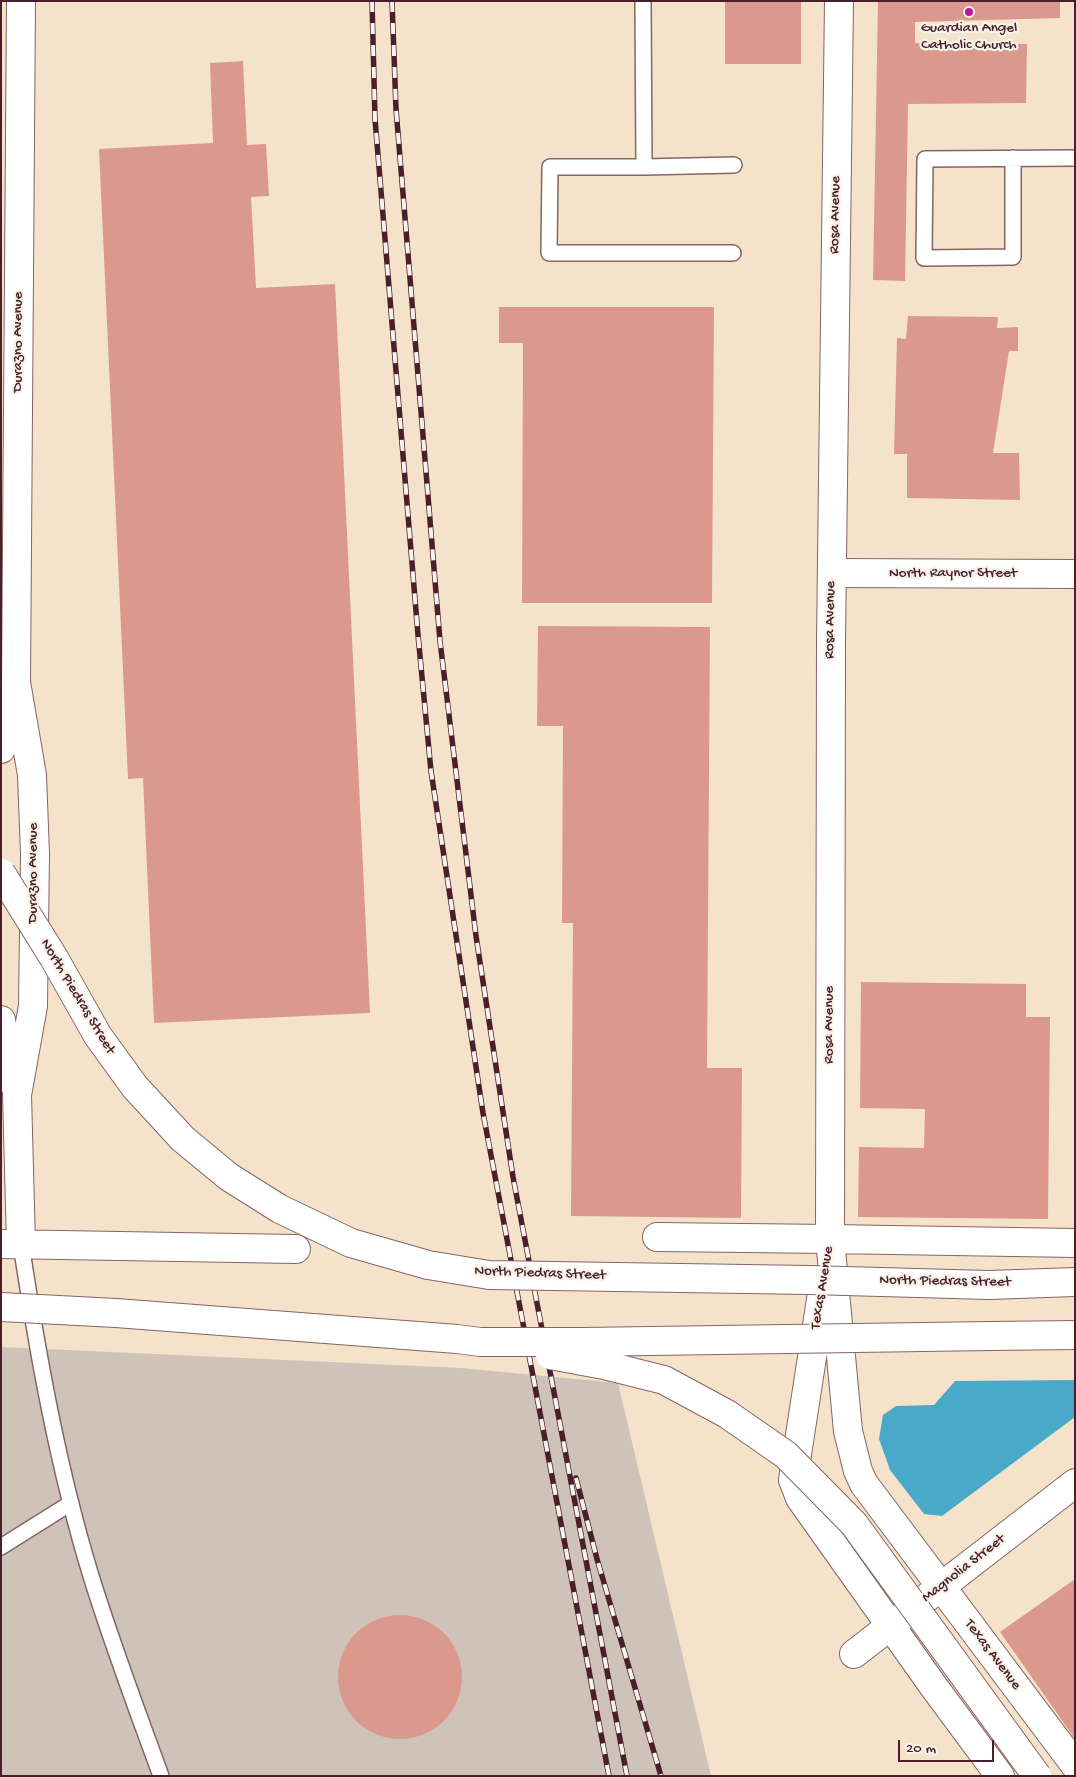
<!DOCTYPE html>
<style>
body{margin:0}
#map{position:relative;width:1076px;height:1777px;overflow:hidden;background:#f4e3ca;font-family:"Gochi Hand",sans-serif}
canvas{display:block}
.frame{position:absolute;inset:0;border:2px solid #4a1f2b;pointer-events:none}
.scale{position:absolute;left:898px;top:1740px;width:96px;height:22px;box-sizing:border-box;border:2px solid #4a1f2b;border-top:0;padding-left:6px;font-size:15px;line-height:18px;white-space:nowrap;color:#4a1f2b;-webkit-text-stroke:4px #f7f3e8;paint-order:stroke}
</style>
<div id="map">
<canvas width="1076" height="1777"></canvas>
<div class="frame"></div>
<div class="scale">20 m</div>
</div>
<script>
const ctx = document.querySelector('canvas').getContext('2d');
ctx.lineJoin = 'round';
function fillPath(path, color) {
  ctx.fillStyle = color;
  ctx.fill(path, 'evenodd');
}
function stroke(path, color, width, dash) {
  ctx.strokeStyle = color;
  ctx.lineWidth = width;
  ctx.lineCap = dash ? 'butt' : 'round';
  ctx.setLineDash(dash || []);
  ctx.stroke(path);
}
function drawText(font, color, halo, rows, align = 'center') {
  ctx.font = font + ' "Gochi Hand",sans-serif';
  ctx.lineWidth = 4.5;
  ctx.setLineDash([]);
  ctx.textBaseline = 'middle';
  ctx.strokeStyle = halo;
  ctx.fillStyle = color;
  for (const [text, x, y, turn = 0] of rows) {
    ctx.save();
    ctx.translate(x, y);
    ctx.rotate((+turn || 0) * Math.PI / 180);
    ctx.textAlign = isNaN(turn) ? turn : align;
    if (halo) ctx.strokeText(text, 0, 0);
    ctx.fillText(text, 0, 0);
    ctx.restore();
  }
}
const industrial = new Path2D(`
 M1 1347 461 1368 618 1383 711 1776H1Z`);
const water = new Path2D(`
 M1075 1380V1417L942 1516 924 1514 890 1470 879 1439 883 1415 896 1406 934 1405 955 1381Z`);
const building = new Path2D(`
 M725 1H801V64H725Z
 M878 1H1060V18L915 22V43L1027 44 1026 103 908 104 905 281 873 280Z
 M243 61 247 145 266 144 269 196 251 197 256 288 335 284 370 1013 154 1023 143 778 128 779 99 149 213 143 210 63Z
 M499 307H714L712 603H522L523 343H499Z
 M908 316 998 317 997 328 1018 327V351H1009L993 453H1019L1020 500 907 498V454H894L897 338 906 339Z
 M538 626 710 627 707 1068H742L741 1218 571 1216 573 923H562L563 726H537Z
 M861 982 1026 984V1017H1050L1048 1219 858 1217 859 1147 924 1148 925 1109 860 1108Z
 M1075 1579V1739L1000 1632Z
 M338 1677a62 62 0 1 1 124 0a62 62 0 1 1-124 0Z`);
const service = new Path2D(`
 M643 1 644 167 734 165
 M1013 158V257L924 258 925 159 1075 158
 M644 167H550L549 253H733
 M21 1244C38 1356 58 1468 91 1576 112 1644 137 1710 161 1776
 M1 1547 71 1503`);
const minor = new Path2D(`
 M832 573 1075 574
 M1 749 6 723 13 693
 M1 1020 10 1071 14 1084
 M657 1237 830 1239
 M1 1244 296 1249
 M21 1244 17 1095 33 1006 35 854 32 775 16 682 21 1
 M854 1654 1075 1483`);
const tertiary = new Path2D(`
 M839 1 831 640 830 1239 848 1431 858 1471 864 1484 1075 1765
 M830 1239 1075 1243
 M824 1280 793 1480 800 1498 934 1687 1000 1776`);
const secondary = new Path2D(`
 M989 1285 1075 1282
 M991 1336 1075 1335`);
const rail = new Path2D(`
 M372 1 375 119 418 635 431 771 483 1113 609 1776
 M392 1 396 109 440 641 476 936 513 1177 627 1776
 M576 1478 597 1559 661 1776`);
const secondaryBridge = new Path2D(`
 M1 873 54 958 98 1036 135 1087 183 1139 229 1177 280 1209 351 1243 428 1265 489 1275 809 1280 989 1285
 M1 1307 116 1313 457 1339 480 1342H583L991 1336
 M550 1355 604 1365 664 1380 727 1414 786 1455 854 1524 1037 1776`);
const markers = [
 [969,12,5,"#b5179e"]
];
const poiNames = [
 ["Guardian Angel",969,29],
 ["Catholic Church",969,46]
];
const streetNames = [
 ["Rosa Avenue",836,215,-89],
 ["Durazno Avenue",19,342,-90],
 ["North Raynor Street",953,574],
 ["Rosa Avenue",831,620,-89],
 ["Durazno Avenue",34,873,-90],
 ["North Piedras Street",77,997,59],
 ["Rosa Avenue",830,1025,-90],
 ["North Piedras Street",540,1274,2],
 ["North Piedras Street",945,1282,1],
 ["Texas Avenue",823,1288,-81],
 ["Magnolia Street",964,1569,-38],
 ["Texas Avenue",992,1655,53]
];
fillPath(industrial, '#cec2b9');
fillPath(water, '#4aa9c9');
fillPath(building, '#db998e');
stroke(service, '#866463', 18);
stroke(minor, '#866463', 30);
stroke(tertiary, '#866463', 30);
stroke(secondary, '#866463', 30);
stroke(service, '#fff', 15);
stroke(minor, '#fff', 28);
stroke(tertiary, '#fff', 28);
stroke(secondary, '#fff', 28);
stroke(rail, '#4a1f2b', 5.5);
stroke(rail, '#f7f3e8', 4, [11]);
stroke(secondaryBridge, '#866463', 30, []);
stroke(secondaryBridge, '#fff', 28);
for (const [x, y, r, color] of markers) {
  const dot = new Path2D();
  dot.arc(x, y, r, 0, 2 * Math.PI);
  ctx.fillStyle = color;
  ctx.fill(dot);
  stroke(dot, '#f7f3e8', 2);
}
drawText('15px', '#4a1f2b', '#f7f3e8', poiNames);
drawText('15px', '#4a1f2b', '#f7f3e8', streetNames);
</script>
